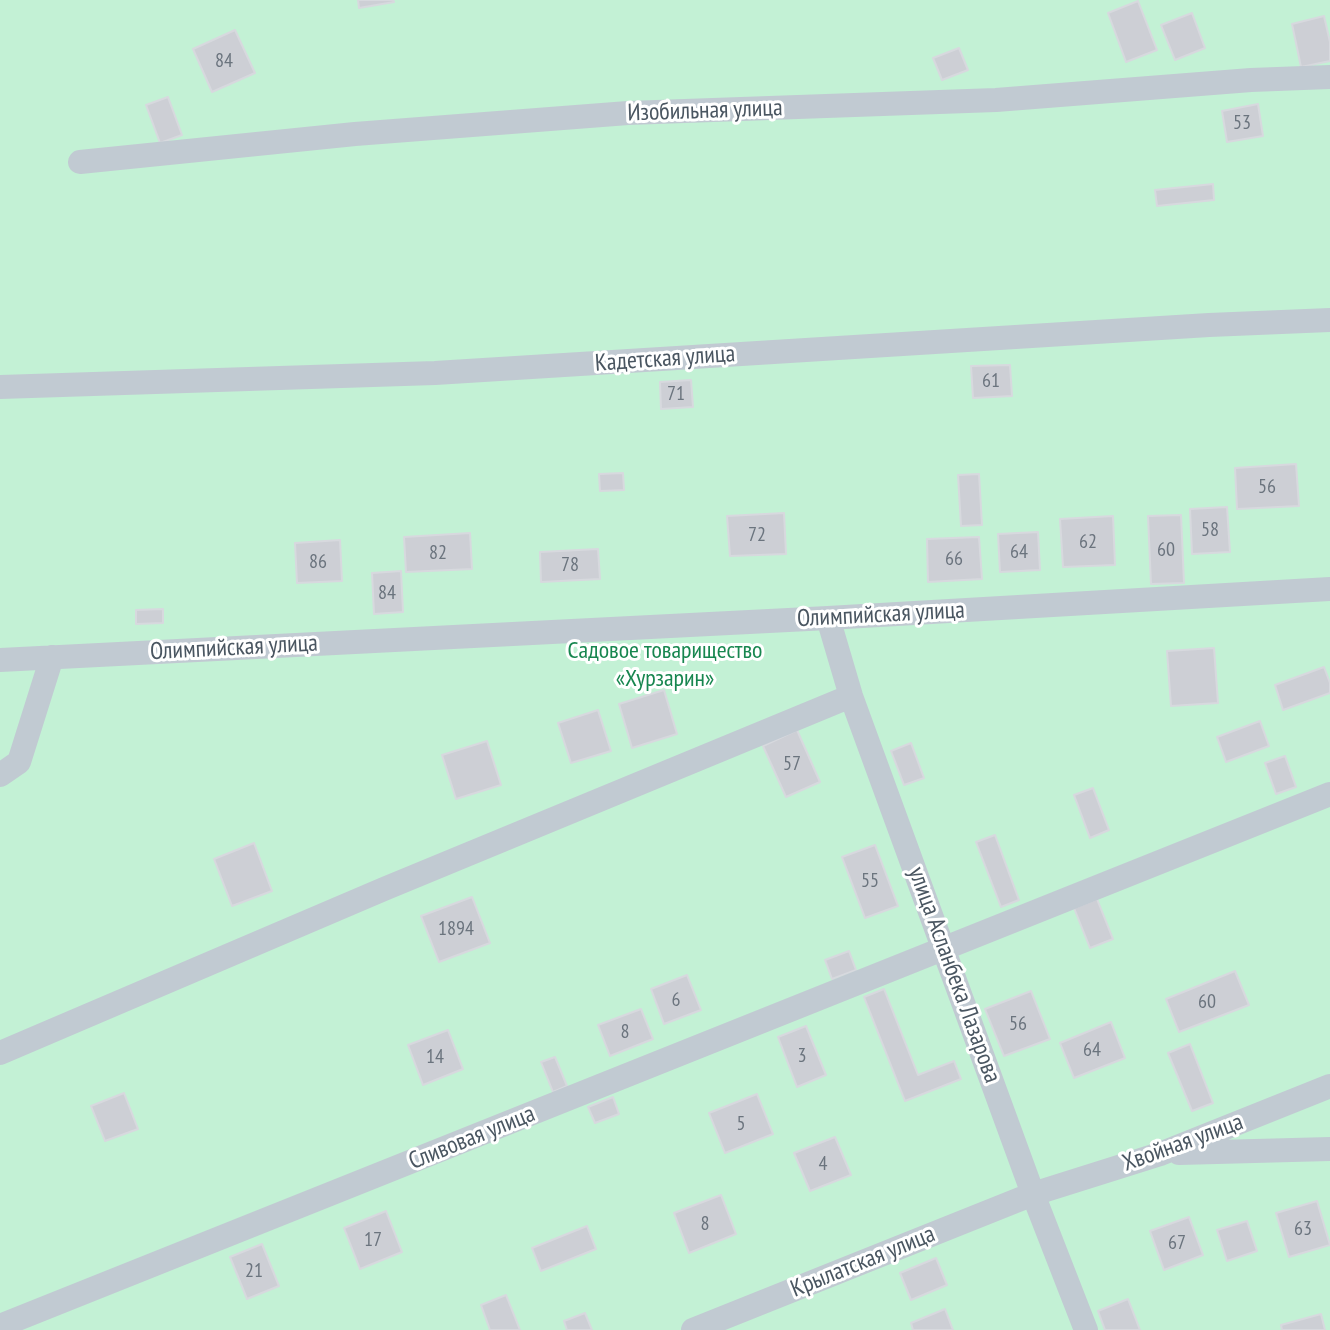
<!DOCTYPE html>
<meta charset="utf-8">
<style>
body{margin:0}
canvas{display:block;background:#f5f3f3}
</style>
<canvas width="1330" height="1330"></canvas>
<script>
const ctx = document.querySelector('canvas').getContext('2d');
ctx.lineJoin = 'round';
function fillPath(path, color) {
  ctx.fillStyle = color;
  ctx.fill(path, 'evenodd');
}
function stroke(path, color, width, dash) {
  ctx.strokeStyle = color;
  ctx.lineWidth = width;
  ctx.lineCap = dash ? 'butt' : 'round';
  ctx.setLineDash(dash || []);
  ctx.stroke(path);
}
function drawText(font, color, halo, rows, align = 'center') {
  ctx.font = font + ' "PT Sans Narrow",sans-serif';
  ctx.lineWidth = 6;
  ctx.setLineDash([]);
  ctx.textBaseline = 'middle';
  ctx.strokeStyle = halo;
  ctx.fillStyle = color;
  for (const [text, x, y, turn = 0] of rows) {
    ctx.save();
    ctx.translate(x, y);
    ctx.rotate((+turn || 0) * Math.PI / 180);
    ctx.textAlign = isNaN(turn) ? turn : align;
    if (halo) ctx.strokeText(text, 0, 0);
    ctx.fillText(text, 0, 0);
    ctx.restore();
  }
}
const green = new Path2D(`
 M0 0H1330V1330H0Z`);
const building = new Path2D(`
 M358 0H393L394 2 359 8Z
 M1138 1 1157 50 1126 62 1108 13Z
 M1192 13 1205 48 1175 60 1161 25Z
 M1324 16 1330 42V61L1301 67 1292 24Z
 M235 30 255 73 212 92 193 49Z
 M959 48 968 70 942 80 933 58Z
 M168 97 182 135 160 143 146 105Z
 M1258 104 1263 136 1227 142 1222 111Z
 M1213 184 1214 200 1157 206 1155 190Z
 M1010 365 1012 396 973 398 971 366Z
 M691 380 693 407 661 409 660 382Z
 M1296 464 1299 506 1237 509 1235 468Z
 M623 473 624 490 600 491 599 474Z
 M979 474 982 525 961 526 958 475Z
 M1227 507 1230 552 1192 554 1190 509Z
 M784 513 786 554 730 556 727 516Z
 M1181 515 1184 583 1151 584 1148 516Z
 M1113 516 1115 565 1063 567 1060 519Z
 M1038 532 1040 570 1000 572 998 534Z
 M470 533 472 569 406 572 404 537Z
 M979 537 982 579 928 582 927 539Z
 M340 540 342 581 297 583 295 543Z
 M598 549 600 579 541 582 540 552Z
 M401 571 403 612 374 614 372 573Z
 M163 609V623L136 624V610Z
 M1214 648 1218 703 1171 706 1167 651Z
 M1324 667 1330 683V693L1283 710 1275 685Z
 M664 690 677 734 632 748 619 704Z
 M598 710 611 751 571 763 558 723Z
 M1260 721 1269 746 1226 762 1217 737Z
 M797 730 820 782 786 797 763 746Z
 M487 741 501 785 456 799 442 755Z
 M911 743 924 778 904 785 891 751Z
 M1285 756 1296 787 1276 794 1265 763Z
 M1093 788 1109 830 1090 838 1074 795Z
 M995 835 1019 900 1001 907 976 842Z
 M254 843 272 891 232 906 214 859Z
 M875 845 898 906 865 918 842 857Z
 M472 897 490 943 439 962 421 916Z
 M1097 899 1113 939 1090 948 1074 908Z
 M849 951 856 970 832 979 825 960Z
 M1235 971 1249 1005 1179 1032 1166 999Z
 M687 975 701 1010 664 1024 651 989Z
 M884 989 918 1075 954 1061 961 1079 905 1101 864 997Z
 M1031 991 1050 1039 1004 1056 985 1009Z
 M641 1009 653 1039 610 1056 598 1025Z
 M1111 1022 1125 1058 1074 1078 1060 1043Z
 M806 1026 826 1075 797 1087 778 1037Z
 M448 1030 463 1069 423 1085 408 1045Z
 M1190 1044 1213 1103 1192 1111 1168 1053Z
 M555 1057 567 1086 553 1092 541 1062Z
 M124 1093 138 1129 105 1141 91 1106Z
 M757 1094 773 1134 725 1153 709 1113Z
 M613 1097 619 1114 595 1123 588 1107Z
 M835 1137 851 1175 810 1191 794 1153Z
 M721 1195 736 1234 689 1253 674 1213Z
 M1317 1201 1330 1245 1289 1257 1276 1213Z
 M386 1211 402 1252 360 1269 344 1228Z
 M1189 1217 1203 1255 1164 1270 1150 1231Z
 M1247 1221 1257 1251 1227 1261 1217 1230Z
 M587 1226 596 1249 541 1271 532 1248Z
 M262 1244 279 1286 247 1299 230 1257Z
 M936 1258 947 1285 911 1300 900 1273Z
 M506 1295 520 1330H490L481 1305Z
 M1128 1299 1140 1330H1105L1098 1311Z
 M945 1309 953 1330H913L911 1323Z
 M585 1313 592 1330H567L564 1321Z
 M1321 1314 1325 1330H1282L1281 1325Z`);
const minor = new Path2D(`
 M80 162 355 134 628 113 996 100 1251 80 1330 77
 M0 387 435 373 1209 325 1330 320
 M828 618 851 696 1033 1194 1086 1330
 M0 660 828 618 1330 589
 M0 775 19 762 52 657
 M0 1053 384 889 851 696
 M1179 1153 1330 1149
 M0 1326 1330 794
 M693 1330 1033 1194 1160 1154 1330 1086`);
const numberNames = [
 ["84",224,61],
 ["53",1242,123],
 ["61",991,381],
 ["71",676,394],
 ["56",1267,487],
 ["58",1210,530],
 ["72",757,535],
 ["62",1088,542],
 ["60",1166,550],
 ["64",1019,552],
 ["82",438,553],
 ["66",954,559],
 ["86",318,562],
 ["78",570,565],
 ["84",387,593],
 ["57",792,764],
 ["55",870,881],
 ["1894",456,929],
 ["6",676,1000],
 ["60",1207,1002],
 ["56",1018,1024],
 ["8",625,1032],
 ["64",1092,1050],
 ["3",802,1056],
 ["14",435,1057],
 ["5",741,1124],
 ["4",823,1164],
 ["8",705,1224],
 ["63",1303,1229],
 ["17",373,1240],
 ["67",1177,1243],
 ["21",254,1271]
];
const streetNames = [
 ["Изобильная улица",705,111,-2],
 ["Кадетская улица",665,359,-4],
 ["Олимпийская улица",881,615,-3],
 ["Олимпийская улица",234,648,-3],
 ["улица Асланбека Лазарова",954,975,70],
 ["Сливовая улица",472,1138,-22],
 ["Хвойная улица",1183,1143,-20],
 ["Крылатская улица",863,1262,-22]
];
const parkNames = [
 ["Садовое товарищество",665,651],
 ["«Хурзарин»",665,679]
];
fillPath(green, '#c3f1d5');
fillPath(building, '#cdcfd5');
stroke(building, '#d7d9de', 2);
stroke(minor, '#c1cad2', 24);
drawText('20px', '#6b747e', null, numberNames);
drawText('24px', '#4a5661', '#fff', streetNames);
drawText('24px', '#17864f', '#fff', parkNames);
</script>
